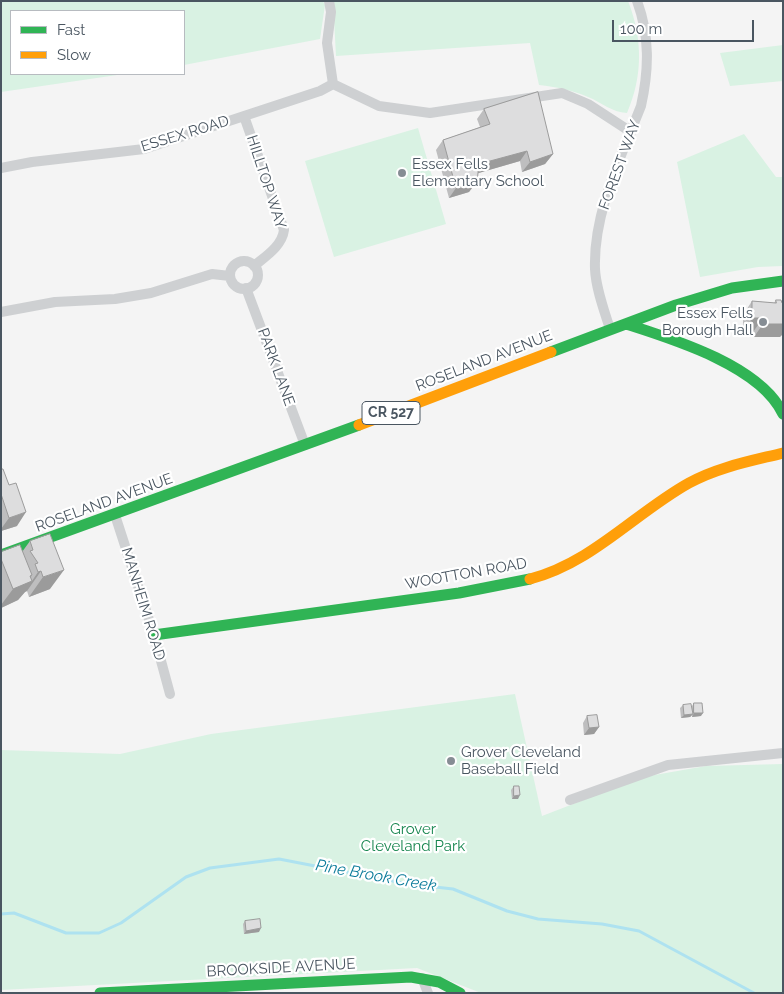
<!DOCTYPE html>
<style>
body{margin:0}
#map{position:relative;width:784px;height:994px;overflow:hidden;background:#f4f4f4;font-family:Raleway,sans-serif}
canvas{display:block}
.frame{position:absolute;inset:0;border:2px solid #4a5661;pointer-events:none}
.legend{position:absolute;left:10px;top:10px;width:175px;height:65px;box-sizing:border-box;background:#fff;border:1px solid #b7bbc0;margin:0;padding:6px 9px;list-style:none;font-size:15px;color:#4a5661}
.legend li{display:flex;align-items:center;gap:10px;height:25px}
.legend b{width:25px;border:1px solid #b7bbc0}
.scale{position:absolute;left:612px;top:20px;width:142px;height:22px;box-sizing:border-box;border:2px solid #4a5661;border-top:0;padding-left:6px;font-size:15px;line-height:18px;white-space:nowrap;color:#4a5661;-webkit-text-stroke:4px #fff;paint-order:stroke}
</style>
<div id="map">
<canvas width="784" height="994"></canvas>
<div class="frame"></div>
<ul class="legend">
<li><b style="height:6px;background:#30b455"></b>Fast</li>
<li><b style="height:6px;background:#ff9f0a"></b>Slow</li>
</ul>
<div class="scale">100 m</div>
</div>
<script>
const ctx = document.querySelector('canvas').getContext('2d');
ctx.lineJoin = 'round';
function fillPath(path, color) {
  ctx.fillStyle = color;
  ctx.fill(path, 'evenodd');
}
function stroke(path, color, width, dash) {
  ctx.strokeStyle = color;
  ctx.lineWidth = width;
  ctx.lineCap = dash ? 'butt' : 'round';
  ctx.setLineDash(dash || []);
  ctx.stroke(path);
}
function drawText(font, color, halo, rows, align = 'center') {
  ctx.font = font + ' Raleway,sans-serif';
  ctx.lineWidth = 4.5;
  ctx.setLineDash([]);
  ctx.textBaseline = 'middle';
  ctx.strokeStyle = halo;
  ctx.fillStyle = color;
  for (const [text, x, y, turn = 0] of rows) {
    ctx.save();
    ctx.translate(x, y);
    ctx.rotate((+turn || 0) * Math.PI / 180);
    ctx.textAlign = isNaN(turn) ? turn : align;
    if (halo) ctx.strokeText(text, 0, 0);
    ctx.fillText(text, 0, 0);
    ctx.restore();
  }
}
const green = new Path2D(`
 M1 1H323L325 5 320 39 184 65V11H11V74H124L1 92Z
 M333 1H628C643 39 643 76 627 113 611 112 603 103 588 97 572 90 556 87 539 85L530 43 336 56Z
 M783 45V81L730 86 720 53Z
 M418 128 446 224 334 257 305 161Z
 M744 134 776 177H783V266L758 267 700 277 677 162Z
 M515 694 542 816 643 777 706 766 783 764V993H481L417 968 1 990V750L120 754 211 734Z`);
const stream = new Path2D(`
 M1 914 14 913 66 933H99L121 923 186 877 210 868 279 859 408 884 453 889 507 911 538 919 602 924 639 931 754 993`);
const street = new Path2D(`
 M329 1 331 12 327 43 333 84 379 106 430 113 562 93 588 104 631 132
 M244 116 284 230C282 246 266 256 254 266
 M1 168 32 162 144 149 320 91 333 84
 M230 275a14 14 0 1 1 28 0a14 14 0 1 1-28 0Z
 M246 288 305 445
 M1 312 55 302 115 299 151 293 212 274 230 276
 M610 329C604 310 596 289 595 269 593 213 621 157 641 106 649 70 650 36 637 1
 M115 515 154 635 170 694
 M570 800 668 765 783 753
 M422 978 428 993`);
const fast = new Path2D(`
 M626 324C673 339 761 366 783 414
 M551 352 676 305 732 288 783 281
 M1 555 359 425
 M154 635 459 593 530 579
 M100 993 411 977 439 982 460 993`);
const slow = new Path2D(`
 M359 425 551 352
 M530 579C592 563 635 513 689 483 718 467 751 461 783 453`);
const wall = new Path2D(`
 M484 109 553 154 545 164 522 172 520 161 478 173 469 192 449 198 436 150 443 140 480 127 477 119Z
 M776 300 780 337H754L753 332H743V315L752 301 774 303Z
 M1 469 17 526 1 531Z
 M30 541 50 589 29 597 27 591 25 592 18 600 1 608V552H22Z
 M694 703 701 716 692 717V715L690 717 681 718 680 708 683 705 692 706Z
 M587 716 599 727 594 734 584 735 583 723Z
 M514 786 518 799H512L511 790Z
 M245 921 259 932 244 934 243 924Z`);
const shadedWall = new Path2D(`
 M527 151 520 161 472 175 479 164Z
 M553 154 545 164 522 172 530 162Z
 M477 182 469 192 449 198 456 188Z
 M752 318H763L753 332H743Z
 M763 324H783V334L780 337H754Z
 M26 512 17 526 1 531V529L9 518Z
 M64 570 50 589 29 597 43 577Z
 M41 571 27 591 25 592 18 600 1 608V605L13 589 32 575 27 583 32 581 38 572Z
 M694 713H703L701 716 692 717Z
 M693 714 690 717 681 718 684 715Z
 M599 727 594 734 584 735 589 728Z
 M520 795 518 799H512L514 796Z
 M261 928 259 932 244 934 246 931Z`);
const building = new Path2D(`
 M538 92 553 154 530 162 527 151 479 164 477 182 456 188 443 140 490 124 484 109Z
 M776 300H781L782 303H783V324H763V318H752V301L776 303Z
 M1 469H3L9 485 16 483 26 512 9 518 1 494Z
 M50 534 64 570 43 577 41 571 38 572 35 564 38 563 30 551 33 550 30 541Z
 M20 545 32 575 30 576 32 581 13 589 1 559V552Z
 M694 703H702L703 713H694Z
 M691 704 693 714 684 715 683 705Z
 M597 715 599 727 589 728 587 716Z
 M514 786H519L520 795 514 796Z
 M260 919 261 928 246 931 245 921Z`);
const markers = [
 [402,173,5,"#868d94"],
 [763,322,5,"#868d94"],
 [451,761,5,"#868d94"]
];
const shields = [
 [391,413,58]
];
const shieldNames = [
 ["CR 527",391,413]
];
const streetNames = [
 ["ESSEX ROAD",185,134,-17],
 ["FOREST WAY",620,165,-70],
 ["HILLTOP WAY",266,182,72],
 ["ROSELAND AVENUE",484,361,-21],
 ["PARK LANE",276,367,70],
 ["ROSELAND AVENUE",104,503,-20],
 ["WOOTTON ROAD",466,574,-10],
 ["MANHEIM ROAD",143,604,73],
 ["BROOKSIDE AVENUE",281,968,-3]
];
const poiNames = [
 ["Essex Fells",412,164],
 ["Elementary School",412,181],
 ["Essex Fells",753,313,"right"],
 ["Borough Hall",753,330,"right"],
 ["Grover Cleveland",461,752],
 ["Baseball Field",461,769]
];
const parkNames = [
 ["Grover",413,829],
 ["Cleveland Park",413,846]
];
const waterNames = [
 ["Pine Brook Creek",376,876,10]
];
fillPath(green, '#d9f2e3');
stroke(stream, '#aee2f0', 3);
stroke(street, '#ced0d2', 10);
stroke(fast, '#30b455', 11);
stroke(slow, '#ff9f0a', 11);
fillPath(wall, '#bebebf');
fillPath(shadedWall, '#9b9b9b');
fillPath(building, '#ddddde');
stroke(building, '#9b9b9b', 1);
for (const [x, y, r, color] of markers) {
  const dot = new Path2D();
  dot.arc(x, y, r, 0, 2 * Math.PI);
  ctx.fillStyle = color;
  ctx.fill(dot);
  stroke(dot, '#fff', 2);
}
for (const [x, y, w] of shields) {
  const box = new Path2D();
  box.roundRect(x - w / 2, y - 11.5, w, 23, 4);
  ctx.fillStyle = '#fff';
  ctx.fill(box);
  stroke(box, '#4a5661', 1);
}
drawText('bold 14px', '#4a5661', null, shieldNames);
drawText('15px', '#4a5661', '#fff', streetNames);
drawText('15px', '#4a5661', '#fff', poiNames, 'left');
drawText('15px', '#17864f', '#fff', parkNames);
drawText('italic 16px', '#0c7c9b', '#fff', waterNames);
</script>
